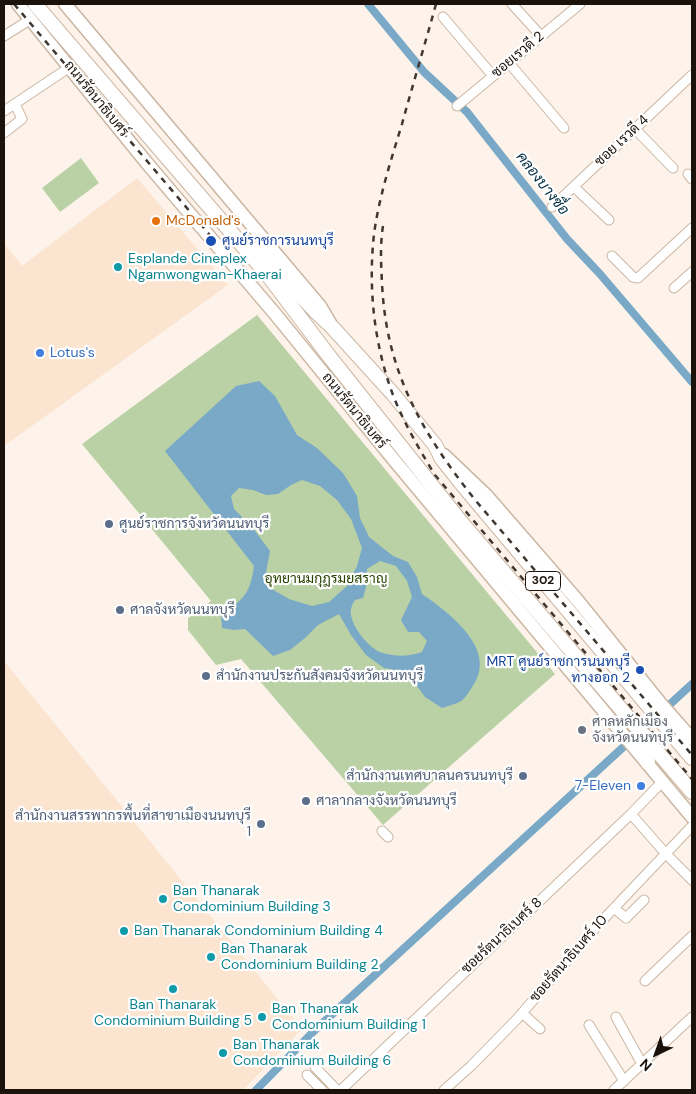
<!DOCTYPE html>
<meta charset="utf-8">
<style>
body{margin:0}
#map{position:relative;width:696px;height:1094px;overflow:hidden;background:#fdf3eb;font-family:"DM Sans",sans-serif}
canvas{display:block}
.frame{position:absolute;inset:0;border:5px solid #1a120b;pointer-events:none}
.north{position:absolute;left:631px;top:1029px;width:50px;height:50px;-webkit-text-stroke:4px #fff;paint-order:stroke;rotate:222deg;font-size:14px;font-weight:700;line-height:20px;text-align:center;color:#1a120b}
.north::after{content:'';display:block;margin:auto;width:18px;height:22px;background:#1a120b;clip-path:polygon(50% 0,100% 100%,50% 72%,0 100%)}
</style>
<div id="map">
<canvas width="696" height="1094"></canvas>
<div class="frame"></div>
<div class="north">N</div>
</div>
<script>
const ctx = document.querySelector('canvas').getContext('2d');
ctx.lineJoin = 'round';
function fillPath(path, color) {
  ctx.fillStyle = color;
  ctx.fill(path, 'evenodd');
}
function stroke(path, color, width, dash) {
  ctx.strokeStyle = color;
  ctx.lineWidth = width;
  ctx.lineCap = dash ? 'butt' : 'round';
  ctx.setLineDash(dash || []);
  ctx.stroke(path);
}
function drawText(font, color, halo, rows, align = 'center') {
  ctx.font = font + ' "DM Sans",Sarabun,sans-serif';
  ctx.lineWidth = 4.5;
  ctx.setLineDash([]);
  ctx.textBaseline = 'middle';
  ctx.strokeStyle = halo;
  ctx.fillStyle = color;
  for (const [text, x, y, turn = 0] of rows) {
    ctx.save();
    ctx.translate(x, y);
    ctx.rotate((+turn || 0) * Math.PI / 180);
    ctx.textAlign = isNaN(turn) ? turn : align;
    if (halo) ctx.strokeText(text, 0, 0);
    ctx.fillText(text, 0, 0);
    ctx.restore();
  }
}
const built = new Path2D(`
 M137 178 228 285 4 446V243L22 266Z
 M4 661 302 1029 243 1090H4Z`);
const green = new Path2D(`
 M81 158 99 183 60 212 42 188Z
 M257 315 555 674 383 825 241 659 216 665 188 630V618L211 601 82 444Z`);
const water = new Path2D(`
 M259 381 275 396 297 435 317 448 343 473 357 496 360 518 369 537 393 556 408 562 417 577 422 594C448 612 497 648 474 684 462 703 464 701 442 708L425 697 414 682 401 671 384 668 366 655 351 635 339 614 318 625 305 638 290 650 273 656 245 629 234 630 222 628 221 615C244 599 250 594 254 566L165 451 236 386ZM302 480 320 486 337 500 351 519 362 548 357 566 347 586 329 602 312 606 289 599 270 588 265 578 270 551 252 527 234 509 231 496 239 488 253 490 266 495 278 494 291 485ZM380 561 396 566 407 581 412 597 401 620 408 632H419L427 641 422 652C407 657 395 657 380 652 368 647 353 628 351 615 350 609 352 605 355 600L363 598 367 583V569Z`);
const canal = new Path2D(`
 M368 4 424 72 467 112 567 239 600 274 692 382
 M256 1090 315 1030 692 684`);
const street = new Path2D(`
 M512 4 541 36
 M443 17 493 76
 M4 36 31 19
 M509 63 564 128
 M457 106 580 4
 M4 111 70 67
 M635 129 673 168
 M4 133 22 119 15 104
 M688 174 692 179
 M574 187 609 220
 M552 207 692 75
 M612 256 633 277 638 278 692 228
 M674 288 692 272
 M631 814 666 854 692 880
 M382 831 388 837
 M614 908 626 918 644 900
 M645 981 692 936
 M522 1013 540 1029
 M616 1017 642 1064
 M589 1025 624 1081
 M315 1067 337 1090
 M307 1075 322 1090
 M341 1090 631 814 663 781
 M444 1090 471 1066 517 1019 597 926 692 826
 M614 1090 692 1017`);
const secondary = new Path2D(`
 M18 4 146 162 276 315 394 460 692 817
 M65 4 320 306 330 323
 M444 455 486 495 578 601 661 704 692 739`);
const primary = new Path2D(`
 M35 4 267 274 329 356 461 522 692 792
 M257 249 316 312 333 328 393 394 435 445 442 459 461 483 692 758
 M644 735 648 763`);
const rail = new Path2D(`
 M14 4 214 240
 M436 4C425 44 413 84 402 124 391 160 379 197 374 234 368 288 374 344 393 395 404 423 419 449 435 475L692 779
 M383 226C380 245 381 264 382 283 386 372 422 433 476 501L692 755`);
const markers = [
 [156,221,5,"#e8710a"],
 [211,241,6,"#1a4fb4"],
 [118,267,5,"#0f9aa8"],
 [40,353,5,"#3f7fe0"],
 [109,524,5,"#5c6f8a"],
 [120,610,5,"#5c6f8a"],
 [640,670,5,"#1a4fb4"],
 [206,676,5,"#5c6f8a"],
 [582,730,5,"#6b7280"],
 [523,776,5,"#5c6f8a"],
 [641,786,5,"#3f7fe0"],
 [306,801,5,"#5c6f8a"],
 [261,824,5,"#5c6f8a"],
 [163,899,5,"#0f9aa8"],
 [124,931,5,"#0f9aa8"],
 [211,957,5,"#0f9aa8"],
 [173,989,5,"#0f9aa8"],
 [262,1017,5,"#0f9aa8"],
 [223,1053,5,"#0f9aa8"]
];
const shields = [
 [543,581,35]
];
const shieldNames = [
 ["302",543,581]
];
const streetNames = [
 ["ซอยเรวดี 2",518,55,-40],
 ["ถนนรัตนาธิเบศร์",96,99,51],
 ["ซอย เรวดี 4",622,141,-43],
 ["ถนนรัตนาธิเบศร์",354,411,51],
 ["ซอยรัตนาธิเบศร์ 8",502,936,-43],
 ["ซอยรัตนาธิเบศร์ 10",569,959,-49]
];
const foodNames = [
 ["McDonald's",166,221]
];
const transitNames = [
 ["ศูนย์ราชการนนทบุรี",222,241],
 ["MRT ศูนย์ราชการนนทบุรี",630,662,"right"],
 ["ทางออก 2",630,678,"right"]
];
const cultureNames = [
 ["Esplande Cineplex",128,259],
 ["Ngamwongwan-Khaerai",128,275],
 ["Ban Thanarak",173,891],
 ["Condominium Building 3",173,907],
 ["Ban Thanarak Condominium Building 4",134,931],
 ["Ban Thanarak",221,949],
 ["Condominium Building 2",221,965],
 ["Ban Thanarak",173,1005,"center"],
 ["Condominium Building 5",173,1021,"center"],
 ["Ban Thanarak",272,1009],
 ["Condominium Building 1",272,1025],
 ["Ban Thanarak",233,1045],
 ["Condominium Building 6",233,1061]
];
const shopNames = [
 ["Lotus's",50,353],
 ["7-Eleven",631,786,"right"]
];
const serviceNames = [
 ["ศูนย์ราชการจังหวัดนนทบุรี",119,524],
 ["ศาลจังหวัดนนทบุรี",130,610],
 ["สำนักงานประกันสังคมจังหวัดนนทบุรี",216,676],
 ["สำนักงานเทศบาลนครนนทบุรี",513,776,"right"],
 ["ศาลากลางจังหวัดนนทบุรี",316,801],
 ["สำนักงานสรรพากรพื้นที่สาขาเมืองนนทบุรี",251,816,"right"],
 ["1",251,832,"right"]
];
const parkNames = [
 ["อุทยานมกุฎรมยสราญ",326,579]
];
const worshipNames = [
 ["ศาลหลักเมือง",592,722],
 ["จังหวัดนนทบุรี",592,738]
];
const waterNames = [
 ["คลองบางซื่อ",542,184,52]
];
fillPath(built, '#fce5d0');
fillPath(green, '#bad1a5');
fillPath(water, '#79a9c6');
stroke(canal, '#79a9c6', 8);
stroke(street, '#cbb6a2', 11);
stroke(secondary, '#cbb6a2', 15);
stroke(primary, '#cbb6a2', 16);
stroke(street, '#fff', 9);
stroke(secondary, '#fff', 12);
stroke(primary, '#fff', 14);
stroke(rail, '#3f3730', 2.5, [6, 6]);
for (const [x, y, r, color] of markers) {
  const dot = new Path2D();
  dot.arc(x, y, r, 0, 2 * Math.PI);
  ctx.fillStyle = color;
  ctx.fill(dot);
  stroke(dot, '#fff', 2);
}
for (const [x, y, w] of shields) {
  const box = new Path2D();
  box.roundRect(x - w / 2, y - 9.5, w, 19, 4);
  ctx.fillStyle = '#fff';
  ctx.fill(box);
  stroke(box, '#1a120b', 1);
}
drawText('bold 12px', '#1a120b', null, shieldNames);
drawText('14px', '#1a120b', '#fff', streetNames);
drawText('14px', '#c56008', '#fff', foodNames, 'left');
drawText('14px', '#164399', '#fff', transitNames, 'left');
drawText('14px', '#0d838f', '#fff', cultureNames, 'left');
drawText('14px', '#366cbe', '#fff', shopNames, 'left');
drawText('14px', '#4e5e75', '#fff', serviceNames, 'left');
drawText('14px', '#284300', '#fff', parkNames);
drawText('14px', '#5b616d', '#fff', worshipNames, 'left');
drawText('italic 15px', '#032e42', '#fff', waterNames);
</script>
